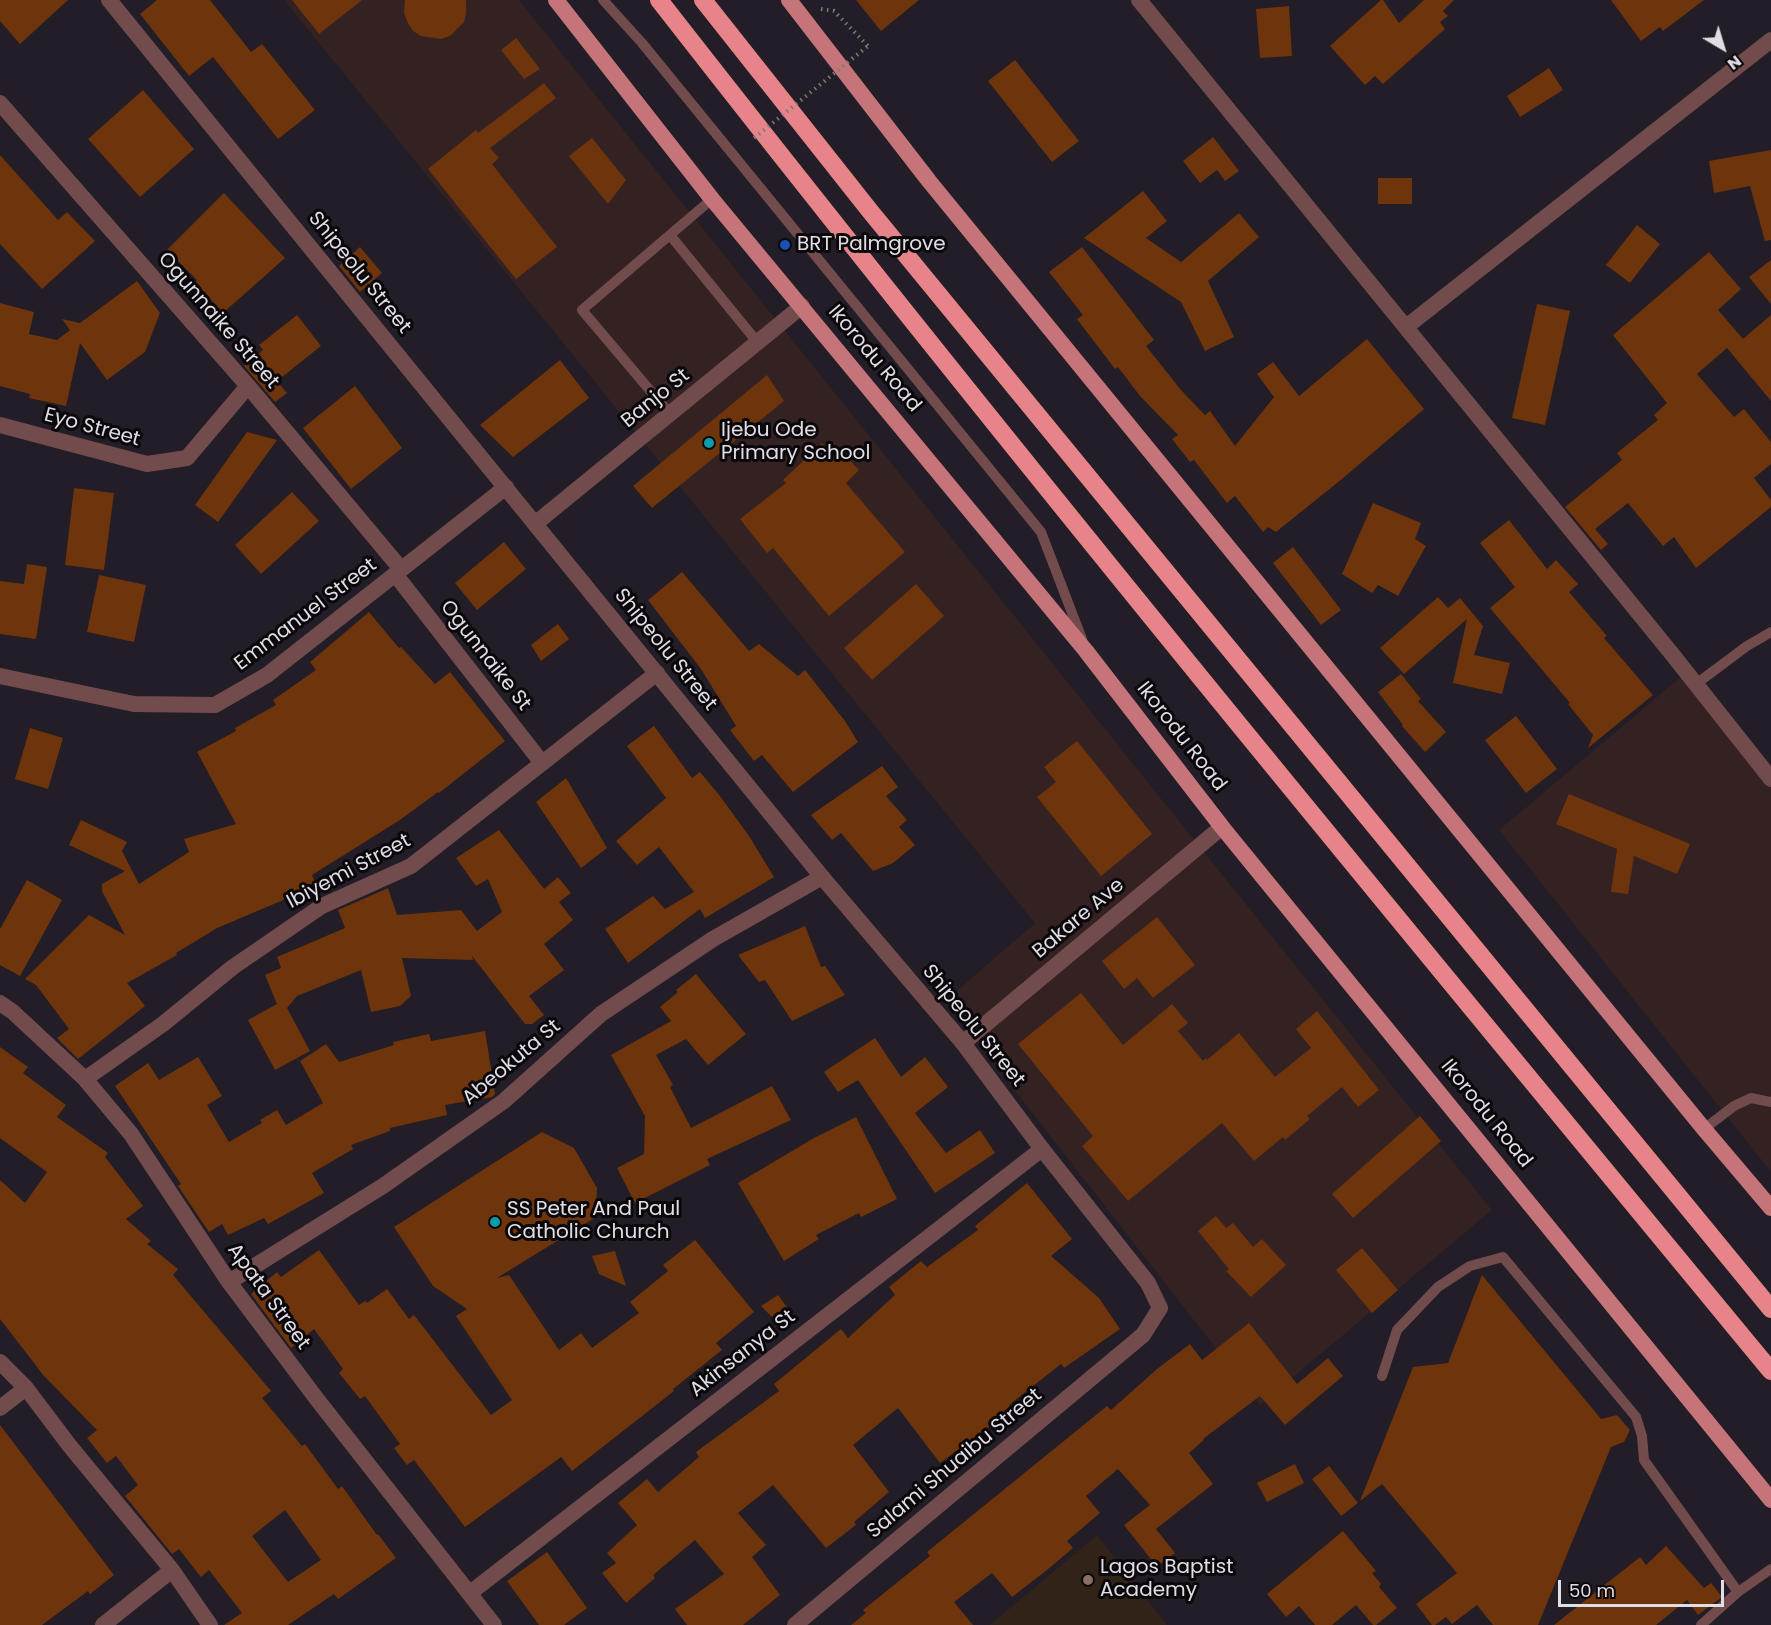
<!DOCTYPE html>
<style>
body{margin:0}
#map{position:relative;width:1771px;height:1625px;overflow:hidden;background:#221d26;font-family:Poppins,sans-serif}
canvas{display:block}
.north{position:absolute;left:1693px;top:18px;width:60px;height:60px;-webkit-text-stroke:4px #0b080c;paint-order:stroke;rotate:142deg;font-size:16px;font-weight:700;line-height:24px;text-align:center;color:#e1dde4}
.north::after{content:'';display:block;margin:auto;width:21px;height:27px;background:#e1dde4;clip-path:polygon(50% 0,100% 100%,50% 72%,0 100%)}
.scale{position:absolute;left:1558px;top:1580px;width:166px;height:27px;box-sizing:border-box;border:3px solid #e1dde4;border-top:0;padding-left:8px;font-size:18px;line-height:21px;white-space:nowrap;color:#e1dde4;-webkit-text-stroke:4px #0b080c;paint-order:stroke}
</style>
<div id="map">
<canvas width="1771" height="1625"></canvas>
<div class="north">N</div>
<div class="scale">50 m</div>
</div>
<script>
const ctx = document.querySelector('canvas').getContext('2d');
ctx.lineJoin = 'round';
function fillPath(path, color) {
  ctx.fillStyle = color;
  ctx.fill(path, 'evenodd');
}
function stroke(path, color, width, dash) {
  ctx.strokeStyle = color;
  ctx.lineWidth = width;
  ctx.lineCap = dash ? 'butt' : 'round';
  ctx.setLineDash(dash || []);
  ctx.stroke(path);
}
function drawText(font, color, halo, rows, align = 'center') {
  ctx.font = font + ' Poppins,sans-serif';
  ctx.lineWidth = 6;
  ctx.setLineDash([]);
  ctx.textBaseline = 'middle';
  ctx.strokeStyle = halo;
  ctx.fillStyle = color;
  for (const [text, x, y, turn = 0] of rows) {
    ctx.save();
    ctx.translate(x, y);
    ctx.rotate((+turn || 0) * Math.PI / 180);
    ctx.textAlign = isNaN(turn) ? turn : align;
    if (halo) ctx.strokeText(text, 0, 0);
    ctx.fillText(text, 0, 0);
    ctx.restore();
  }
}
const commercial = new Path2D(`
 M284 0H519L1492 1210 1260 1405 945 1001 1035 923Z
 M1682 676 1771 787V1172L1499 830Z`);
const education = new Path2D(`
 M1097 1535 1167 1625H990Z`);
const building = new Path2D(`
 M0 0H68L20 44 0 21Z
 M157 0H210L251 52 262 44 315 110 278 139 213 57 189 76 140 14Z
 M292 0H362L319 34Z
 M405 0H466V12L464 22 450 36 441 39 421 36 413 31 408 23 404 13Z
 M856 0H919L881 31Z
 M1381 0H1383L1399 23 1424 0H1454L1443 11 1448 16 1440 22 1445 29 1383 84 1375 76 1365 85 1330 46Z
 M1611 0H1704L1663 31 1660 27 1641 41Z
 M1289 6 1292 56 1260 58 1256 9Z
 M516 38 540 69 524 79 501 50Z
 M1015 60 1079 141 1052 162 988 81Z
 M1549 68 1563 90 1520 117 1507 96Z
 M544 83 556 98 490 148 499 158 492 164 557 247 516 279 428 169 476 130 478 133Z
 M143 90 194 149 140 197 88 139Z
 M1213 137 1239 171 1225 181 1217 170 1200 183 1183 161Z
 M592 138 626 180 608 204 569 156Z
 M1771 150V240L1765 241 1750 186 1714 193 1709 161Z
 M0 155 58 220 67 212 95 241 42 289 0 244Z
 M1378 178H1412V204H1378Z
 M1143 191 1167 221 1146 238 1181 262 1239 213 1259 237 1208 281 1234 337 1205 351 1181 302 1084 238Z
 M224 193 285 258 223 313 195 282 197 280 167 250Z
 M1637 225 1660 244 1630 283 1606 265Z
 M360 247 382 273 360 292 339 266Z
 M1082 247 1154 340 1146 346 1181 390 1205 415 1210 411 1235 446 1274 397 1257 374 1273 362 1299 396 1367 339 1424 409 1342 479 1276 532 1268 527 1263 532 1235 496 1227 503 1194 460 1190 462 1172 439 1178 435 1140 396 1118 367 1115 369 1077 319 1083 315 1049 272Z
 M1709 252 1741 289 1718 310 1743 339 1771 315V401L1727 348 1697 374 1734 417 1744 409 1771 442V464L1754 478 1771 500V507L1696 568 1674 537 1663 546 1628 503 1595 529 1608 544 1601 550 1565 507 1622 460 1617 453 1658 420 1654 415 1667 403 1613 335Z
 M1771 260V304L1749 277Z
 M137 281 160 313 145 352 107 380 80 343 66 406 29 398 30 394 0 386V303L34 312 29 334 57 340 70 330 62 319 80 323Z
 M1537 304 1570 311 1545 425 1512 418Z
 M297 315 321 346 277 381 287 393 275 402 244 366 263 350 259 345Z
 M560 360 589 398 513 457 480 425Z
 M767 375 784 401 652 508 633 486Z
 M355 386 402 448 351 489 303 428Z
 M247 432 277 440 218 522 195 505Z
 M822 443 838 460 844 454 859 470 846 483 905 552 829 616 773 548 767 553 740 519 786 483 783 480Z
 M74 488 114 493 104 570 65 565Z
 M292 492 319 521 261 574 235 545Z
 M1373 503 1421 523 1415 539 1426 546 1398 596 1378 585 1372 593 1342 574Z
 M1509 520 1547 569 1556 560 1578 584 1569 592 1607 636 1604 638 1653 695 1588 748 1593 735 1568 704 1570 703 1490 608 1515 587 1480 543Z
 M504 542 526 569 477 610 455 583Z
 M1293 547 1341 610 1321 625 1273 563Z
 M27 564 47 567 36 639 0 634V581L24 584Z
 M682 572 749 651 759 644 798 676 805 670 845 721 858 742 793 792 762 755 754 761 730 730 736 726 701 669 648 600Z
 M99 575 146 585 134 642 87 632Z
 M916 584 944 616 872 680 844 648Z
 M1438 597 1448 608 1460 598 1483 626 1474 655 1510 663 1502 694 1453 683 1467 619 1404 674 1380 648Z
 M369 612 399 648 401 647 435 684 450 672 505 741 439 793 438 792 400 820 312 875 315 882 281 901 217 928 176 953 177 955 127 983 145 1006 78 1059 57 1038 69 1029 36 985 25 979 89 915 125 935 102 891V884L125 871 69 845 81 820 127 842 122 851 139 884 189 852 184 839 236 824 197 752 236 731 235 728 276 705 273 700 316 670 310 662Z
 M558 624 569 639 541 661 531 645Z
 M1401 674 1421 699 1418 701 1446 732 1425 752 1402 726 1403 725 1378 692Z
 M1516 716 1557 769 1526 793 1485 740Z
 M654 726 692 778 700 772 720 796 749 836 774 877 705 918 700 909 628 963 605 929 653 896 665 909 694 892 659 847 637 865 616 841 666 798 627 746Z
 M30 728 63 738 48 789 15 779Z
 M1077 741 1152 834 1101 876 1037 797 1056 782 1044 767Z
 M882 766 898 787 886 796 907 820 899 827 915 845 893 863 873 871 841 833 832 840 811 815Z
 M566 778 607 848 581 868 536 802Z
 M1569 794 1690 844 1677 874 1634 856 1628 894 1611 892 1617 849 1556 824Z
 M499 830 544 889 558 877 571 893 559 902 573 920 544 944 564 970 529 996 544 1015 532 1024H525L472 956 473 960 402 958 411 996 400 1006 371 1012 361 970 297 996 287 1008 310 1051 275 1070 248 1020 277 1004 265 975 281 968 277 957 345 928 338 910 388 888 397 915 461 910 477 931 502 912 488 879 476 886 456 858Z
 M27 880 62 900 20 976 0 965V929Z
 M1157 917 1195 965 1153 998 1137 978 1124 989 1102 961Z
 M805 926 821 967 825 966 845 995 792 1021 765 980 759 982 738 955Z
 M696 974 746 1034 708 1065 686 1039 656 1055 673 1085 670 1087 691 1128 772 1086 791 1120 707 1159 710 1165 635 1203 617 1168 644 1154 645 1116 611 1055 671 1021 660 1007 678 992 676 990Z
 M1081 993 1123 1045 1172 1004 1188 1023 1178 1031 1203 1061 1206 1058 1207 1060 1239 1033 1275 1077 1311 1048 1296 1029 1317 1011 1379 1090 1358 1107 1342 1087 1307 1116 1310 1119 1285 1140 1283 1137 1254 1161 1222 1123 1128 1201 1082 1146 1093 1136 1018 1044Z
 M485 1031 495 1094 492 1097 445 1105 447 1115 390 1128V1131L351 1145 353 1149 312 1173 324 1193 268 1224 264 1218 228 1235 222 1224 209 1232 178 1186 181 1184 115 1086 148 1063 159 1080 198 1057 222 1096 207 1105 229 1142 262 1123 260 1120 277 1110 286 1125 323 1103 300 1061 326 1044 339 1062 394 1045 393 1042 429 1034 431 1041Z
 M875 1038 901 1077 925 1057 948 1087 915 1113 946 1153 980 1130 995 1153 935 1193 858 1080 838 1092 824 1072Z
 M0 1047 28 1067 23 1073 66 1105 57 1117 108 1153 105 1157 143 1206 126 1219 151 1241 147 1244 178 1269 173 1275 271 1391 262 1398 302 1446 305 1444 338 1489 342 1486 377 1535 378 1534 396 1558 338 1599 334 1594 288 1625H224L242 1613 209 1570 201 1577 179 1549 172 1554 125 1496 138 1485 116 1456 107 1463 87 1438 97 1430 44 1376 0 1319V1180L25 1203 47 1172 0 1138ZM285 1510 321 1560 288 1582 252 1536Z
 M1420 1116 1441 1141 1353 1218 1332 1194Z
 M856 1117 897 1199 861 1217 859 1213 816 1235 819 1239 784 1261 738 1183 814 1138Z
 M542 1132 574 1148 597 1188 596 1217 497 1278 509 1275 559 1350 581 1333 592 1348 639 1313 630 1302 668 1271 663 1265 695 1240 754 1312 716 1343 722 1350 673 1389 674 1391 572 1471 561 1457 465 1527 414 1460 407 1465 394 1448 400 1444 365 1396 360 1399 339 1373 343 1369 314 1329 291 1348 251 1294 277 1272 281 1277 319 1250 359 1305 365 1301 367 1303 387 1289 409 1319 414 1315 491 1415 512 1400 456 1316 467 1309 433 1286 394 1227Z
 M1027 1183 1072 1239 1051 1256 1099 1298 1120 1329 1064 1368 1061 1364 1009 1405 1012 1409 984 1431 940 1463 898 1408 853 1445 889 1492 854 1522 856 1525 826 1548 773 1485 738 1513 766 1545 752 1557 780 1595 743 1625H687L675 1609 724 1574 695 1540 653 1575 655 1578 626 1603 602 1573 616 1563 607 1553 637 1525 618 1503 647 1479 658 1492 699 1457 696 1452 779 1391 774 1384 841 1329 848 1338 895 1295 889 1287 921 1261 927 1267 978 1230 975 1226Z
 M1216 1216 1226 1228 1233 1223 1253 1247 1262 1239 1286 1265 1251 1297 1226 1271 1229 1269 1198 1231Z
 M1362 1248 1398 1290 1372 1313 1336 1270Z
 M615 1251 626 1286 599 1274 592 1256Z
 M1482 1275 1601 1419 1617 1415 1630 1430 1624 1442 1611 1447 1538 1625H1493L1477 1605 1452 1624 1446 1617 1435 1625H1432L1416 1604 1457 1573 1382 1484 1360 1501 1413 1367 1448 1363Z
 M778 1295 792 1314 778 1323 761 1306Z
 M1249 1323 1297 1384 1328 1358 1343 1376 1285 1425 1260 1396 1203 1439 1204 1440 1189 1453 1213 1484 1156 1529 1175 1553 1157 1567 1124 1525 1150 1505 1118 1469 1086 1496 1100 1513 1067 1541 1073 1548 1047 1570 1012 1597 992 1573 954 1602 973 1625H851L866 1613 863 1610 930 1556 927 1552 1107 1406 1111 1410 1157 1369 1190 1344 1202 1360Z
 M0 1425 114 1575 90 1594 88 1591 42 1625H0Z
 M1295 1464 1304 1483 1267 1502 1257 1483Z
 M1329 1466 1358 1503 1341 1516 1312 1479Z
 M1343 1531 1376 1571 1372 1573 1381 1584 1379 1587 1397 1608 1376 1625H1373L1356 1605 1332 1625H1315L1299 1606 1286 1617 1267 1594Z
 M1666 1546 1704 1588 1711 1583 1722 1597 1698 1615 1687 1600 1656 1625H1554L1640 1557 1646 1565Z
 M547 1552 587 1608 564 1625H539L507 1581Z`);
const path = new Path2D(`
 M821 9 834 11 868 46`);
const service = new Path2D(`
 M603 0 642 43 1041 532 1082 639
 M670 235 758 343
 M670 414 582 310 712 199
 M1696 684 1747 646 1771 632
 M1704 1129 1734 1106 1751 1098 1771 1102
 M1382 1376 1397 1330 1438 1287 1470 1266 1503 1257 1636 1417 1642 1436 1644 1460 1738 1592
 M1701 1625 1738 1592 1771 1569`);
const minor = new Path2D(`
 M1139 0 1672 654 1771 779
 M0 103 248 386 401 569
 M1406 327 1771 40
 M0 425 147 464 187 458 248 386
 M536 523 802 306
 M395 574 542 763
 M0 676 134 704 215 705 267 675 506 487
 M0 1003 13 1012 85 1079 131 1134 229 1282 316 1398 494 1625
 M963 1043 1222 827
 M85 1079 163 1024 233 967 322 906 411 866 657 673
 M229 1282 383 1186 504 1101 601 1014 713 939 822 877
 M0 1362 26 1388 69 1445 172 1570 210 1625
 M0 1408 26 1388
 M470 1593 1042 1149
 M103 1625 172 1570`);
const tertiary = new Path2D(`
 M109 0 822 877 963 1043 1042 1149 1148 1283 1160 1308 1143 1335 795 1625`);
const primary = new Path2D(`
 M556 0 712 199 1086 651 1222 827 1771 1500
 M789 0 929 181 1704 1129 1771 1208`);
const motorway = new Path2D(`
 M659 0C1021 464 1396 917 1771 1371
 M703 0 870 211 1771 1309`);
const pathBridge = new Path2D(`
 M754 138 868 46`);
const markers = [
 [785,245,6,"#1a4fb4"],
 [709,443,6,"#0f9aa8"],
 [495,1222,6,"#0f9aa8"],
 [1088,1580,6,"#8d6e63"]
];
const poiNames = [
 ["BRT Palmgrove",797,245],
 ["Ijebu Ode",721,431],
 ["Primary School",721,454],
 ["SS Peter And Paul",507,1210],
 ["Catholic Church",507,1233],
 ["Lagos Baptist",1100,1568],
 ["Academy",1100,1591]
];
const streetNames = [
 ["Shipeolu Street",359,273,51],
 ["Ogunnaike Street",218,321,49],
 ["Ikorodu Road",874,359,50],
 ["Banjo St",656,399,-39],
 ["Eyo Street",92,428,15],
 ["Emmanuel Street",306,615,-37],
 ["Shipeolu Street",665,650,51],
 ["Ogunnaike St",485,656,52],
 ["Ikorodu Road",1181,737,52],
 ["Ibiyemi Street",349,872,-28],
 ["Bakare Ave",1079,919,-40],
 ["Shipeolu Street",973,1026,51],
 ["Abeokuta St",512,1063,-40],
 ["Ikorodu Road",1486,1114,51],
 ["Apata Street",268,1297,54],
 ["Akinsanya St",743,1354,-38],
 ["Salami Shuaibu Street",955,1464,-40]
];
fillPath(commercial, '#342122');
fillPath(education, '#322318');
fillPath(building, '#6e340c');
stroke(path, '#7e7981', 4, [1.5, 4.5]);
stroke(service, '#724b4d', 10);
stroke(minor, '#724b4d', 16);
stroke(tertiary, '#724b4d', 16);
stroke(primary, '#c57479', 16);
stroke(motorway, '#e6848a', 18);
stroke(pathBridge, '#7e7981', 4, [1.5, 4.5]);
for (const [x, y, r, color] of markers) {
  const dot = new Path2D();
  dot.arc(x, y, r, 0, 2 * Math.PI);
  ctx.fillStyle = color;
  ctx.fill(dot);
  stroke(dot, '#0b080c', 2);
}
drawText('20px', '#e1dde4', '#0b080c', poiNames, 'left');
drawText('20px', '#e1dde4', '#0b080c', streetNames);
</script>
